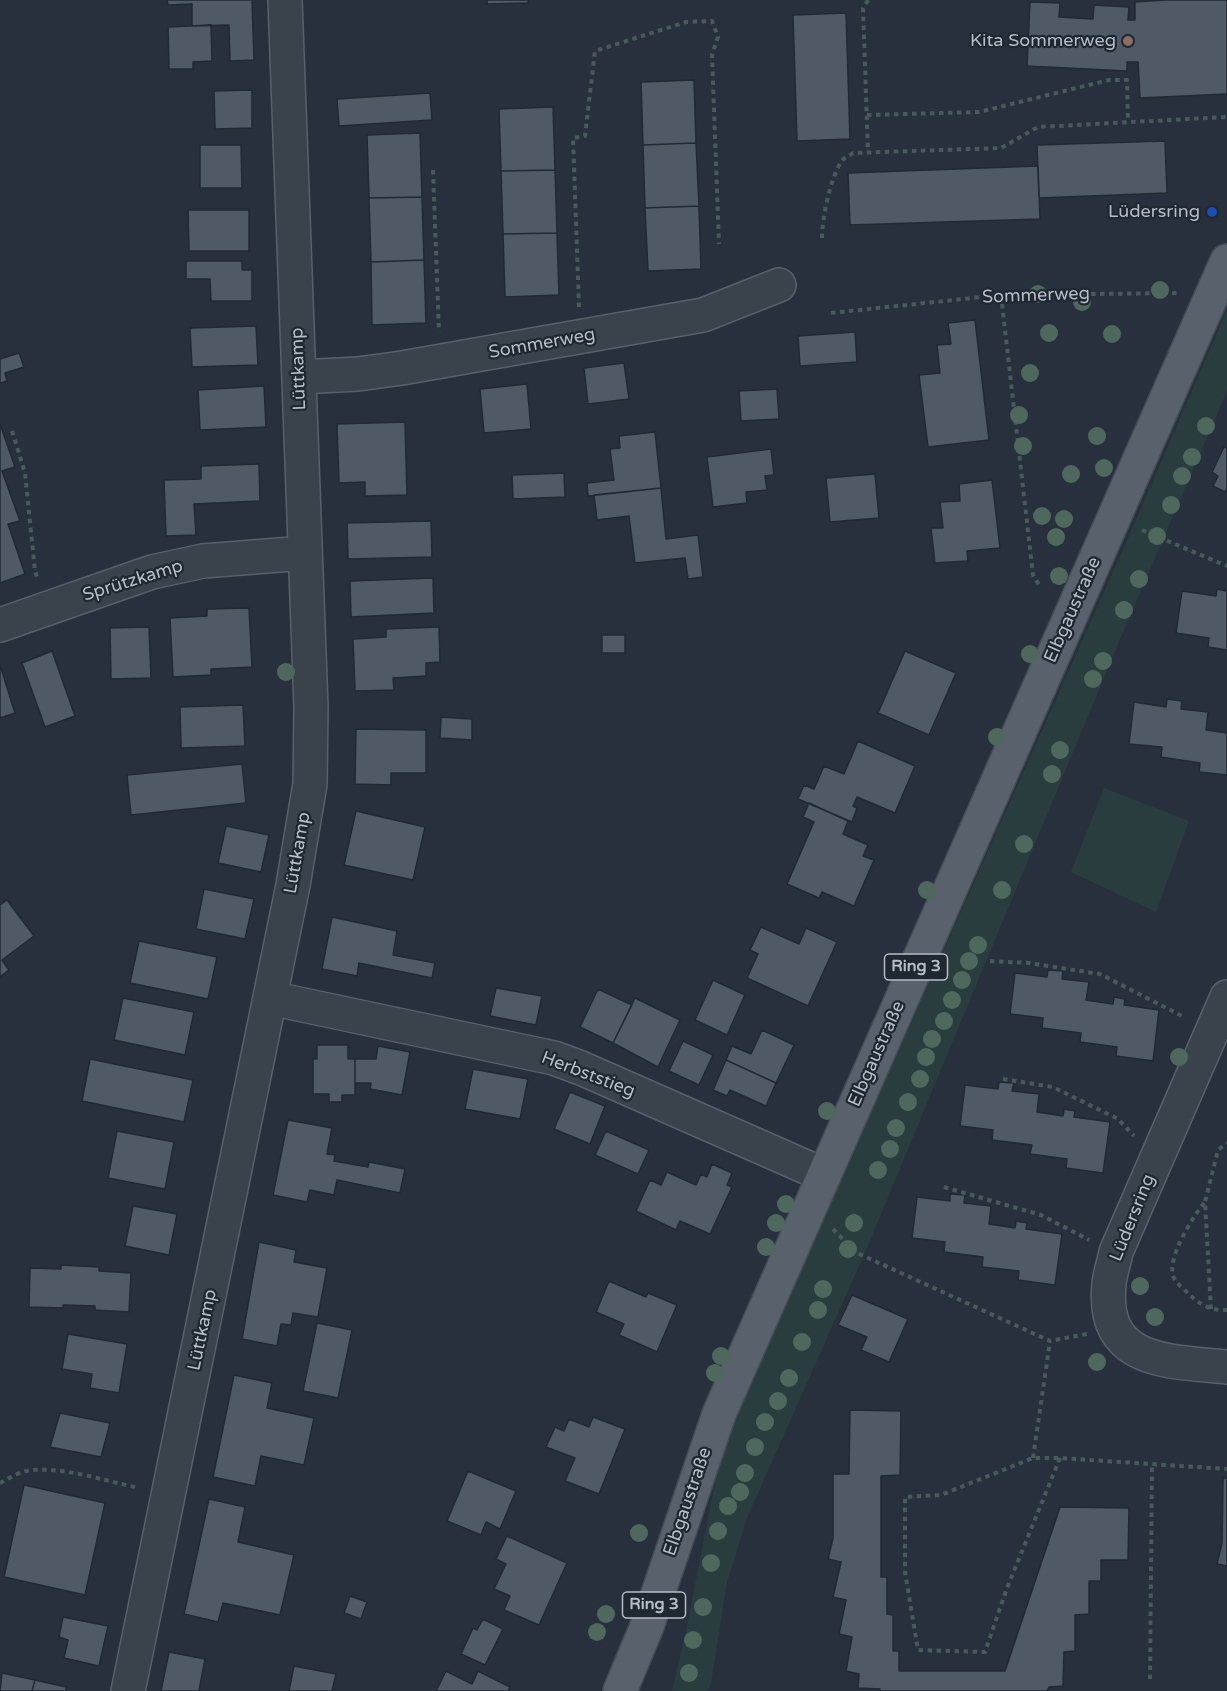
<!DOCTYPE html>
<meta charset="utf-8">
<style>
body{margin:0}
canvas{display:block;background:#27303c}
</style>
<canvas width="1227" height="1691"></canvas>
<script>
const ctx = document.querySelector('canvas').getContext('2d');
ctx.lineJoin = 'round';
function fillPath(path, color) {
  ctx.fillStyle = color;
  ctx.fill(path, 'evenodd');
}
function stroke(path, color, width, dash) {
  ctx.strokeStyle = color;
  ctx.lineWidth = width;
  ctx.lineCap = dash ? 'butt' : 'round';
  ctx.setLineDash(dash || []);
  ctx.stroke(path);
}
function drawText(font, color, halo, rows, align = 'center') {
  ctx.font = font + ' "Varela Round",sans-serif';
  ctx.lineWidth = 4.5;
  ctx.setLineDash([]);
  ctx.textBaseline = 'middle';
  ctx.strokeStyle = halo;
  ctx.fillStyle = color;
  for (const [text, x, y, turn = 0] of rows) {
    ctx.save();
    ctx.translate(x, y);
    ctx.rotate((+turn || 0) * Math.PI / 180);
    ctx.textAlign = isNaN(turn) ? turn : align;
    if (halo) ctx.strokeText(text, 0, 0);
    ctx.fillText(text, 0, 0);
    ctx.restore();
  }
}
const green = new Path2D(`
 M1227 310V391L1120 639 866 1250 747 1518 727 1582 711 1683 708 1691H672L685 1636 715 1483 734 1419 1126 543Z
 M1104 788 1189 821 1156 912 1071 872Z`);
const building = new Path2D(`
 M167 0H252L254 60 230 61 229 25 192 26V4L168 5Z
 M487 0H528V3L487 4Z
 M1166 0H1227V94L1140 98 1138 62H1127V71L1027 66 1030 2 1060 3 1059 17 1093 19 1094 5 1129 7 1128 20H1135V2Z
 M846 13 850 139 797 141 793 15Z
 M211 25 212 61 193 62V69H169L168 27Z
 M694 80 696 143 643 145 641 82Z
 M252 90V128L215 129 214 91Z
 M430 93 432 120 339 126 337 99Z
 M553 107 555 170 501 171 499 109Z
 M420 133 422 197 369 198 367 135Z
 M1165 141 1167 193 1039 198 1037 145Z
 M696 143 699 206 645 208 643 145Z
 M200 145H241L242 188H200Z
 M1038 166 1040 219 850 225 848 173Z
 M555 170 557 233 503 234 501 171Z
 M422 197 424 260 371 262 369 198Z
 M699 206 701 269 648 271 645 208Z
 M188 210H249V251H189Z
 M557 233 559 295 505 297 503 234Z
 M424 260 426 323 372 325 371 262Z
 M186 261H242V270H252V301H211L210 279H186Z
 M975 320 989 440 928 447 919 375 940 373 937 345 951 344 948 323Z
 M256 326 258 365 192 367 190 328Z
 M855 332 857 362 800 366 798 336Z
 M19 353 24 367 5 373 7 381 0 383V359Z
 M624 363 629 399 588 404 584 368Z
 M527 384 531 429 484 433 480 389Z
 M264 386 266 427 200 430 198 390Z
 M777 389 779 419 741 421 739 391Z
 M405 422 407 495 365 496V482L339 483 337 424Z
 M0 424 15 467 2 471 20 521 8 524 25 574 0 583Z
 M655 432 661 488 588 496 587 483 614 480 610 449 620 448 619 436Z
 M1224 447 1227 448V488L1225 492 1213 486 1218 476 1212 472Z
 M771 449 774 475 765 476 767 490 746 492 747 503 713 507 707 457Z
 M259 464 260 501 194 504 196 535 166 536 164 480 201 479V466Z
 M564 473 565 497 513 499 512 475Z
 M875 474 879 518 830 522 826 478Z
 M992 480 1000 548 967 551 968 561 935 563 931 528H943L940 502 960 501 959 484Z
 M661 488 666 539 698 535 703 577 688 579 685 558 635 563 629 516 597 520 594 495Z
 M431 521 432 557 348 559 347 523Z
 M433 578 434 613 351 617 350 581Z
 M1217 589 1227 591V650L1208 647 1209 638 1176 633 1182 591 1216 596Z
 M249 608 252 667 211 669V675L173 677 170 618 207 616V609Z
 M149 627 151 678 111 679 110 628Z
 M439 627 440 662 426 663V676L393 678 394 690 355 691 353 639 386 637V629Z
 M602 635H625V653H602Z
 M52 651 75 716 45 727 22 663Z
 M905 651 956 673 929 735 878 713Z
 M0 665 15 713 0 718Z
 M1167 699 1182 701 1181 709 1208 712 1206 730 1227 733V775L1199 772 1200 763 1161 757 1162 747 1129 744 1134 702 1166 707Z
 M243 705 245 746 181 748 180 707Z
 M441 717 472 719V740L440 738Z
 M356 729 426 730V773H391V785L355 784Z
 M858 741 915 766 895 813 857 797 853 806 857 808 852 822 798 799 804 785 814 789 824 766 844 774Z
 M242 764 246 803 131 815 127 775Z
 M809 803 848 821 843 834 868 845 863 856 874 860 854 906 822 892 819 898 787 884 814 822 803 817Z
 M356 811 425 827 413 880 344 865Z
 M226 826 269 835 261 872 218 863Z
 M204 889 254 899 245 939 196 929Z
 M7 900 34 936 2 960 9 970 0 977V905Z
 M332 917 397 931 393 955 435 963 432 978 359 963 357 976 322 969Z
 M761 927 799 944 806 928 837 942 808 1006 747 978 758 954 750 950Z
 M139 941 217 957 208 999 130 983Z
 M1048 970 1063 971 1062 979 1089 982 1086 1000 1113 1004 1114 997 1125 999 1124 1005 1159 1010 1153 1061 1116 1056 1117 1047 1080 1042 1081 1033 1042 1028 1043 1018 1010 1014 1015 973 1047 977Z
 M713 980 745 995 727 1035 695 1020Z
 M496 988 542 996 536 1025 490 1016Z
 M598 989 632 1005 613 1043 580 1027Z
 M123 998 194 1012 185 1055 114 1040Z
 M635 998 680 1020 658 1067 613 1043Z
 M762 1030 794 1045 776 1083 726 1060 732 1046 751 1054Z
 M683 1041 713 1055 699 1085 669 1071Z
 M317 1045H348V1059H355V1095H342V1102H329V1094H313V1059H317Z
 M378 1046 410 1052 402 1095 370 1089 371 1083H355V1059H376Z
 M90 1059 193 1080 184 1122 82 1101Z
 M726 1060 776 1083 766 1106 730 1090 727 1096 713 1090Z
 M473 1069 528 1079 520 1119 465 1109Z
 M999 1082 1014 1083 1012 1091 1039 1094 1037 1112 1063 1116 1064 1109 1075 1111 1074 1117 1110 1122 1103 1173 1066 1168 1067 1159 1030 1154 1032 1145 992 1140 993 1130 960 1126 965 1085 998 1089Z
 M570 1092 605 1106 590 1144 554 1129Z
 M288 1120 332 1128 327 1154 335 1155 334 1161 368 1167 369 1162 405 1169 400 1193 337 1180 334 1195 310 1190 307 1202 273 1195Z
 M117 1131 174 1142 165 1189 108 1178Z
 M606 1131 649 1150 638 1174 595 1155Z
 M712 1164 732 1173 727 1185 732 1187 710 1234 680 1221 676 1230 636 1211 650 1180 661 1185 667 1172 696 1185 701 1174 707 1177Z
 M950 1194 965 1195 964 1203 991 1206 989 1224 1015 1228 1016 1221 1027 1223 1026 1229 1062 1234 1055 1285 1018 1280 1019 1271 982 1267 983 1257 944 1252 945 1242 912 1238 917 1197 950 1201Z
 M133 1206 177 1214 169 1255 125 1246Z
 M259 1242 296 1250 294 1262 327 1268 318 1317 293 1313 291 1325 281 1324 277 1346 242 1339Z
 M61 1265 99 1267V1271L131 1273 129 1312 95 1310V1306L63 1305V1308L29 1307 30 1268 61 1269Z
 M609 1281 646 1297 648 1293 677 1305 657 1352 619 1335 624 1324 596 1312Z
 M852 1295 908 1319 889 1362 861 1350 867 1337 838 1325Z
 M317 1323 352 1330 338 1398 303 1391Z
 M68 1334 127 1344 119 1393 90 1388 92 1374 62 1369Z
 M234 1375 272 1383 267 1408 314 1418 304 1465 261 1456 255 1486 213 1477Z
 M850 1410 901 1411 900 1475 881 1476V1577H887V1614L893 1615V1651H899V1671H1005L1060 1507 1129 1508 1128 1560H1101V1581H1089V1614L1075 1615V1651L1064 1652 1063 1686 1049 1687 1047 1691H880V1689L858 1688 859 1674 846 1671 852 1637 839 1634 846 1600 833 1597 841 1562 828 1559 833 1538V1474H849Z
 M60 1413 110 1423 101 1457 50 1447Z
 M593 1417 625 1429 599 1494 565 1481 575 1458 546 1447 555 1427 564 1431 569 1419 589 1427Z
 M468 1471 516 1491 500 1529 486 1522 481 1535 447 1521Z
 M1223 1478H1227V1566L1217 1564 1222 1543Z
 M24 1485 105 1503 85 1595 4 1577Z
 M209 1499 245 1507 238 1542 294 1555 280 1615 223 1603 218 1622 184 1614Z
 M507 1536 567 1563 539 1625 504 1610 510 1596 494 1589 506 1564 496 1559Z
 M350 1596 367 1602 361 1619 344 1613Z
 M63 1617 108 1626 99 1666 64 1658 68 1640 59 1637Z
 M483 1619 503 1629 485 1665 461 1654 473 1628 477 1630Z
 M169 1652 205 1659 199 1691H161Z
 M294 1666 336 1674 332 1691H289Z
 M446 1671 472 1684 478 1671 510 1687 508 1691H436Z
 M2 1673 35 1680 32 1691H0Z
 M35 1680 66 1687V1691H32Z`);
const path = new Path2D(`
 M868 0 863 9 868 152
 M867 115 979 112 1109 80H1127L1128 122
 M433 170 439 332
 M822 238C822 219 830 179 841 162 843 158 849 156 853 153L1001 148 1038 127 1227 117
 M1001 295 1033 575 1041 588
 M579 307 573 138 585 136 595 51 686 22 712 21 718 37 712 55 719 244
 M831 313 1001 295 1180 293
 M12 431 25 473 35 571 38 580
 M1142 530 1227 566
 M990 961 1029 963 1100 974 1184 1017
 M1003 1079 1053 1087 1118 1119 1134 1136
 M944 1187 1041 1215 1089 1240
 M1204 1203C1193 1217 1165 1260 1174 1278 1177 1284 1185 1290 1190 1295 1200 1305 1212 1311 1227 1310
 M833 1229 855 1252 1050 1341 1087 1334
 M1211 1309 1205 1202 1218 1150 1227 1143
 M1033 1458 1050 1341
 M1060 1458 1007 1588 985 1652 918 1650 905 1572V1497L941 1495 1033 1458H1060L1227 1469
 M0 1483C8 1479 17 1473 26 1471 60 1465 105 1481 139 1488
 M1150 1679 1152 1465`);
const minor = new Path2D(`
 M300 377 358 374 402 368 703 315 779 285
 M0 625 152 572 203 561 305 553
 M1227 997 1116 1252C1114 1263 1110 1273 1109 1284 1101 1364 1168 1361 1227 1367
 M270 998 554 1058 581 1068 824 1175
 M128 1691 293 885 310 784 311 707 285 0`);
const major = new Path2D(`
 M620 1691 647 1626 719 1414 1227 261`);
const trees = [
 [1160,290],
 [1038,294],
 [1082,302],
 [1049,333],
 [1112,334],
 [1030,373],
 [1019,415],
 [1206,426],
 [1097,436],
 [1023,446],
 [1192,457],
 [1104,468],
 [1071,474],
 [1182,476],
 [1171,505],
 [1042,516],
 [1064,519],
 [1157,536],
 [1056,537],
 [1059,576],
 [1139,579],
 [1124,610],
 [1030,654],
 [1103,661],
 [286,672],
 [1093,679],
 [997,737],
 [1060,750],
 [1052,774],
 [1024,844],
 [927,890],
 [1002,890],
 [978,945],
 [969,961],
 [962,980],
 [952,1000],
 [944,1021],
 [932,1039],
 [926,1057],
 [1179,1057],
 [920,1079],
 [908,1102],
 [827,1111],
 [896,1128],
 [890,1149],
 [878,1170],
 [786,1204],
 [776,1223],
 [854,1223],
 [766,1247],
 [848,1249],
 [1140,1286],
 [823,1289],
 [818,1310],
 [1155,1317],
 [802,1342],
 [721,1356],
 [1097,1362],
 [715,1373],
 [789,1378],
 [778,1401],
 [765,1422],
 [755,1447],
 [745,1473],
 [740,1492],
 [728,1506],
 [718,1531],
 [639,1533],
 [711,1563],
 [703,1607],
 [606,1614],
 [597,1632],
 [693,1640],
 [689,1673]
];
const markers = [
 [1128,41,6,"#8d6e63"],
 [1212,212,6,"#1a4fb4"]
];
const shields = [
 [916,967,63],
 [654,1605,63]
];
const shieldNames = [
 ["Ring 3",916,967],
 ["Ring 3",654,1605]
];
const poiNames = [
 ["Kita Sommerweg",1116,41],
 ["Lüdersring",1200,212]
];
const streetNames = [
 ["Sommerweg",1036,296,-2],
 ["Sommerweg",542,344,-10],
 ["Lüttkamp",299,369,-92],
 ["Sprützkamp",133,581,-17],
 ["Elbgaustraße",1073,610,-66],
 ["Lüttkamp",298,853,-80],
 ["Elbgaustraße",877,1054,-66],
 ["Herbststieg",588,1075,21],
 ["Lüdersring",1133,1218,-68],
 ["Lüttkamp",203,1330,-78],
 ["Elbgaustraße",688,1502,-71]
];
fillPath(green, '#2a3d3e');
fillPath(building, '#505966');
stroke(building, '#212933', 1.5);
stroke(minor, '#58606a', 36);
stroke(major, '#434b55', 36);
stroke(path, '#49595c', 4, [4.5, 4.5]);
stroke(minor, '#3a424c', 33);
stroke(major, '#59616c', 33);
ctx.fillStyle = '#4f685e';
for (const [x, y] of trees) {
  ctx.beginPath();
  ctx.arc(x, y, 9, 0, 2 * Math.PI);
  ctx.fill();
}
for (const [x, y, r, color] of markers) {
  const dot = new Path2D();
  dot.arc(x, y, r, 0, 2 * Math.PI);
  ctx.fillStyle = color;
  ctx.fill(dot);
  stroke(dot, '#1f2731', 2);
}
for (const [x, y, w] of shields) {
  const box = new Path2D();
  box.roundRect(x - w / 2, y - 13, w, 26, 4.5);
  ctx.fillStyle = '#1f2731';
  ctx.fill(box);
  stroke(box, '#b6bdc7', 1.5);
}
drawText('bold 16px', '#b6bdc7', null, shieldNames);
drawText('18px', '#b6bdc7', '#1f2731', poiNames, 'right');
drawText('18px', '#b6bdc7', '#1f2731', streetNames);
</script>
